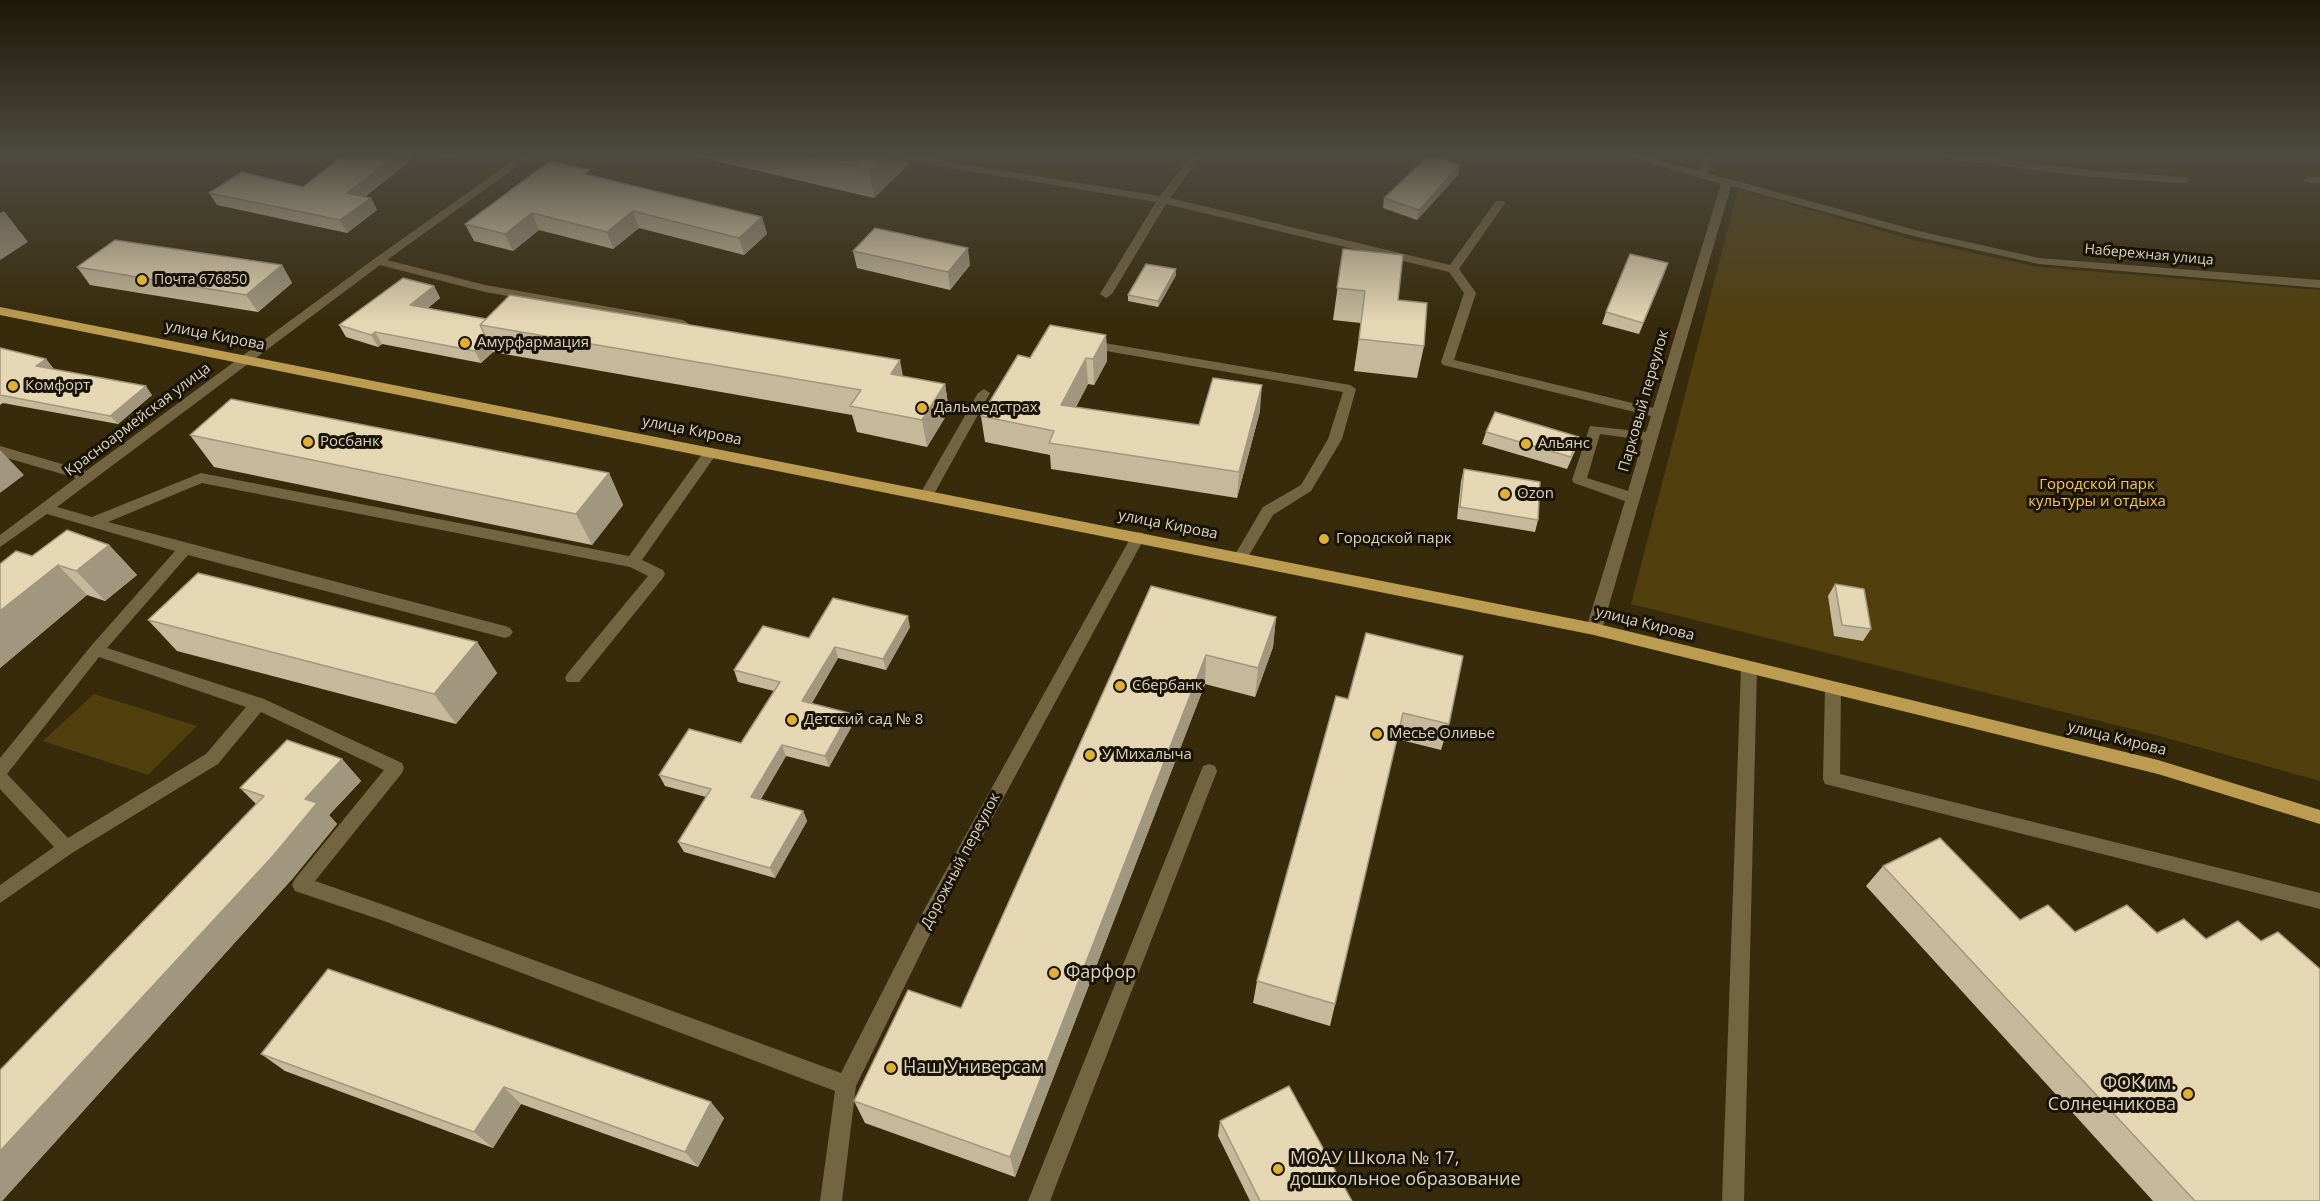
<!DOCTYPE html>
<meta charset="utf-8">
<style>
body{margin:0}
canvas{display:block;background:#372b0b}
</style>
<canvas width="2320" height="1201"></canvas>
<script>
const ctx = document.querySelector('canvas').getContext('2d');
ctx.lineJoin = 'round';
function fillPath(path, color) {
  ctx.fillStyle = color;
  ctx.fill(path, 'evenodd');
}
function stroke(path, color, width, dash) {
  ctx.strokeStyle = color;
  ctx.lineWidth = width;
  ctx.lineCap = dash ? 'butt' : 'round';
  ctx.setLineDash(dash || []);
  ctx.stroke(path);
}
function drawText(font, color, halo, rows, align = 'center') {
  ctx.font = font + ' "Open Sans",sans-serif';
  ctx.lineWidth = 6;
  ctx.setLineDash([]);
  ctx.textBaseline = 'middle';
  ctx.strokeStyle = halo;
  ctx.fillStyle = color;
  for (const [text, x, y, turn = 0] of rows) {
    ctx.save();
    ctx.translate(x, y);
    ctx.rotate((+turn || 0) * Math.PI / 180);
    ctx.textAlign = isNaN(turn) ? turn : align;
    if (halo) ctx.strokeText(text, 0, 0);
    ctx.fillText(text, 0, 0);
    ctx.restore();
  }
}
const green = new Path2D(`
 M1738 189 1913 240 2038 267 2320 290V781L2152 734 1631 604Z
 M94 694 197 726 148 775 43 741Z`);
const minor = new Path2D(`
 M521 155H533L387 260 485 285 683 320 689 324 687 327 485 292 380 265 57 507 92 517 201 473 629 556 705 450H715L717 453 715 456 642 560 663 570 665 574 663 578 579 682H567L565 678 567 674 648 576 630 567 202 483 108 522 505 626 510 628 513 632 510 636 505 638 188 555 107 648 264 699 402 763 404 768 402 773 315 881 384 905 841 1073 924 910 1131 537 1138 532 1143 533 1145 537 936 922 856 1086 842 1201H820L835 1091 384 921 295 891 292 885 295 879 384 770 261 712 218 764 72 853 0 903V885L54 847 0 789V758L91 646 175 551 47 514 0 547V535L76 478 0 456V446L86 471 374 259ZM99 657 246 707 206 754 68 838 7 774Z
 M884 155H908L1160 196 1192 155H1202L1170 198 1450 265 1496 201H1504L1505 203 1459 269 1476 293 1454 360 1653 408 1721 184 1624 155H1640L1698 171 1707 155H1717L1707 173 1919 231 2039 258 2320 280V288L2039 264 1913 236 1731 186 1602 629 1599 633H1589L1586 629 1625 501 1574 483 1572 480 1590 426 1646 432 1651 416 1443 365 1441 362 1464 293 1449 272 1166 204 1112 294 1106 298 1100 294 1156 202 889 158ZM1600 434 1643 440 1628 491 1587 478Z
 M1946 155H1970L2096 171 2185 177 2190 180 2185 183C2120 180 2055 174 1991 164 1978 162 1955 163 1946 155Z
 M2308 177H2320V183L2304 182 2303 180Z
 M1087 340 1350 385 1356 389 1342 439 1311 491 1273 515 1245 562 1240 563 1233 558 1263 507 1301 485 1328 439 1343 392 1083 347V341Z
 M984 389 990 393 934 494 932 497H922L920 494 978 393Z
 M1749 662 1755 664 1757 668 1744 1201H1722L1741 668 1743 664Z
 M1833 683 1839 684 1841 689 1840 774 2320 893V909L1825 784 1823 779 1825 689 1827 684Z
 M1209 764 1215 766 1217 771 1050 1201H1028L1201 771 1203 766Z`);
const major = new Path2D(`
 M0 307 1594 623 2158 760 2320 810V824L2158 774 1594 635 0 315Z`);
const wall = new Path2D(`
 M343 155H417L365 197 371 198 377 210 347 233 217 205 209 193 303 187Z
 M431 155H456L452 158Z
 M690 155H908L909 164 874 198Z
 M591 175 762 217 767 234 744 255 639 228 613 249 539 230 513 251 474 241 465 224Z
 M1458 175 1417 220 1383 208 1384 198Z
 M1343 249 1398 300 1424 346 1417 378 1354 371 1361 323 1333 320Z
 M853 251 970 265 950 290 857 268Z
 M1668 263 1639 334 1602 324 1606 312Z
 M282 265 292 283 258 312 90 285 77 267Z
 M1176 269V275L1158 307 1128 301V295Z
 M434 286 440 298 428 308 486 319 903 376 945 384 949 411 927 447 857 432 852 415 493 352 481 363 382 344 378 347 346 337 339 325Z
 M1106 335 1107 361 1094 385 1088 384 1076 407 1199 425 1260 411 1237 498 1051 469 1050 455 985 442 981 416 1030 358Z
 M0 348 46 359 53 368 51 369 152 395 118 424 3 403 0 405Z
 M1486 432 1576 449 1567 469 1482 444Z
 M190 435 609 473 623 505 592 545 214 467Z
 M1464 469 1538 520 1535 532 1457 519 1461 481Z
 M109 545 137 575 105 601 87 595 0 668V564L32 556Z
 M1835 584 1871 629 1863 641 1834 636 1828 596Z
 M1151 586 1276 617 1273 647 1255 697 1205 684 1015 1177 865 1123 854 1101 961 1008Z
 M148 620 477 642 497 673 456 724 177 651Z
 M910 627 886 670 838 658 812 703 853 724 829 767 786 756 761 799 803 811 807 821 775 878 684 852 678 842 706 797 665 786 659 775 741 743 774 691 738 682 734 670 809 638Z
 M1336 696 1449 724 1441 750 1397 739 1330 1026 1253 1003 1257 981Z
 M342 759 361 781 329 815 337 824 293 878 2 1201H0L256 804 240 788Z
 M1883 866 2020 920 2075 932 2157 933 2320 1201H2153L1866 886Z
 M261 1054 724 1118 698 1167 521 1104 493 1148 285 1071Z
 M1220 1121 1352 1201H1250L1218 1136Z`);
const shadedWall = new Path2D(`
 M396 155H417L354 205 347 193Z
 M884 155H908L909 164 874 198 869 170Z
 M1460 165 1458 175 1417 220 1419 210Z
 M371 198 377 210 347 233 340 220Z
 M4 211 28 242 0 260V213Z
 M633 211 639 228 613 249 607 232Z
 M532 213 539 230 513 251 505 234Z
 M762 217 767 234 744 255 739 238Z
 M968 248 970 265 950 290 948 272Z
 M1668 263 1664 275 1639 334 1643 323Z
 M282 265 292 283 258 312 246 295Z
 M1176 269V275L1158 307V301Z
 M434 286 440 298 417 317 410 305Z
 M375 332 382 344 378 347 371 335Z
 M1106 335 1107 361 1094 385 1093 359Z
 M487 340 493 352 481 363 475 351Z
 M1086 358 1088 384 1063 431 1061 405Z
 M46 359 53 368 43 375 36 366Z
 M900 360 905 387 891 374Z
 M945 384 949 411 927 447 922 420Z
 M1262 385 1260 411 1237 498 1239 472Z
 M146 386 152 395 118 424 110 416Z
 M0 450 24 475 0 493Z
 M609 473 623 505 592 545 576 514Z
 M109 545 137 575 105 601 76 571Z
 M58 565 87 595 0 668V611Z
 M908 616 910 627 886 670 883 659Z
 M1276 617 1273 647 1255 697 1258 668Z
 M477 642 497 673 456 724 434 694Z
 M835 647 838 658 806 712 802 701Z
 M1206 655 1205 684 1015 1177 1010 1157Z
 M849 713 853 724 829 767 825 756Z
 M782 745 786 756 756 807 751 797Z
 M342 759 361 781 329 815 337 824 293 878 2 1201H0V1151L305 799Z
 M803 811 807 821 775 878 770 868Z
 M504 1087 521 1104 493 1148 474 1132Z
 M711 1102 724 1118 698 1167 685 1152Z`);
const building = new Path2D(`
 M343 155H396L347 193 371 198 340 220 209 193 242 172 303 187Z
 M804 155H884L869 170Z
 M1429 155 1460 165 1419 210 1384 198Z
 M550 161 589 170 584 174 762 217 739 238 633 211 607 232 532 213 505 234 465 224Z
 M875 228 968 248 948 272 853 251Z
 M115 240 282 265 246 295 77 267Z
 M1343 249 1403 255 1398 300 1427 303 1424 346 1359 339 1365 291 1337 288Z
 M1630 254 1668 263 1643 323 1606 312Z
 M1146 264 1176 269 1158 301 1128 295Z
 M403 278 434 286 410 305 486 319 480 325 487 340 475 351 375 332 371 335 339 325Z
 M510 295 900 360 891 374 945 384 922 420 850 406 861 390 480 325Z
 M1050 325 1106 335 1093 359 1086 358 1061 405 1199 425 1213 378 1262 385 1239 472 1049 443 1054 431 981 416 1018 355 1030 358Z
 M0 348 46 359 36 366 146 386 110 416 0 395Z
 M231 399 609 473 576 514 190 435Z
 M1495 412 1579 437 1571 457 1486 432Z
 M1464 469 1540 482 1538 520 1460 507Z
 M67 530 109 545 76 571 58 565 0 611V564L16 551 32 556Z
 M198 573 477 642 434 694 148 620Z
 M1835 584 1864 589 1871 629 1842 625Z
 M1151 586 1276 617 1258 668 1206 655 1010 1157 854 1101 908 990 961 1008Z
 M833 598 908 616 883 659 835 647 802 701 849 713 825 756 782 745 751 797 803 811 770 868 678 842 711 789 659 775 689 729 741 743 780 682 734 670 763 626 809 638Z
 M1366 633 1463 656 1449 724 1403 713 1335 1004 1257 981 1336 696 1348 699Z
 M287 740 342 759 305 799 317 803 272 857 0 1151V1070L264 796 240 788Z
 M1940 838 2020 920 2048 905 2075 932 2127 905 2157 933 2184 919 2206 939 2238 921 2261 941 2278 932 2320 969V1201H2195L1883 866Z
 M328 969 711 1102 685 1152 504 1087 474 1132 261 1054Z
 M1289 1086 1352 1201H1260L1220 1121Z`);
const markers = [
 [142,280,6,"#dfb133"],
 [465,343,6,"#dfb133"],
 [13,386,6,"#dfb133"],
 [922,408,6,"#dfb133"],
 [308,442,6,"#dfb133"],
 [1526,444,6,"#dfb133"],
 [1505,494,6,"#dfb133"],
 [1324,539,6,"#dfb133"],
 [1120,686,6,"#dfb133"],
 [792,720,6,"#dfb133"],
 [1377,734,6,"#dfb133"],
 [1090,755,6,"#dfb133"],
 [1054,973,6,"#dfb133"],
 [891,1068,6,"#dfb133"],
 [2188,1094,6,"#dfb133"],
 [1278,1169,6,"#dfb133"]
];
const farStreetnames = [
 ["Набережная улица",2149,255,5]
];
const farPoinames = [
 ["Почта 676850",154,280]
];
const streetNames = [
 ["улица Кирова",215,336,11],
 ["Парковый переулок",1644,401,-74],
 ["Красноармейская улица",138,420,-37],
 ["улица Кирова",692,431,11],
 ["улица Кирова",1168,525,11],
 ["улица Кирова",1645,624,14],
 ["улица Кирова",2117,739,14],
 ["Дорожный переулок",961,861,-62]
];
const poiNames = [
 ["Амурфармация",477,343],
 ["Комфорт",25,386],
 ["Дальмедстрах",934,408],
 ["Росбанк",320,442],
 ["Альянс",1538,444],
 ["Ozon",1517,494],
 ["Городской парк",1336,539],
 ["Сбербанк",1132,686],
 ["Детский сад № 8",804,720],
 ["Месье Оливье",1389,734],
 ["У Михалыча",1102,755]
];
const parkNames = [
 ["Городской парк",2097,485],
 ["культуры и отдыха",2097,502]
];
const nearPoinames = [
 ["Фарфор",1066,973],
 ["Наш Универсам",903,1068],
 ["ФОК им.",2176,1084,"right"],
 ["Солнечникова",2176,1105,"right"],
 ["МОАУ Школа № 17,",1290,1159],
 ["дошкольное образование",1290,1180]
];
fillPath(green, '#513f0e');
fillPath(minor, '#746542');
fillPath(major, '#bb9c51');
fillPath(wall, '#c6b99b');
fillPath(shadedWall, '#a1967e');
fillPath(building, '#e6d7b4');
stroke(building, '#a1967e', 1.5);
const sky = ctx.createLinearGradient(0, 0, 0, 323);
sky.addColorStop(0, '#1e1806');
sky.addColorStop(0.48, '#4d4a3f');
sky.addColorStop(1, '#4d4a3f00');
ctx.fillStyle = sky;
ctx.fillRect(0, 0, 2320, 323);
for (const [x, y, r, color] of markers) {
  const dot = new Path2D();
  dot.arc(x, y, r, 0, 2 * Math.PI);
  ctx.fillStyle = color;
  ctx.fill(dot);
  stroke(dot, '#1a1407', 2);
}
drawText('14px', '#dad2c1', '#1a1407', farStreetnames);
drawText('14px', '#dad2c1', '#1a1407', farPoinames, 'left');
drawText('15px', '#dad2c1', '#1a1407', streetNames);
drawText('15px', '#dad2c1', '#1a1407', poiNames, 'left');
drawText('15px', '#f8c747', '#1a1407', parkNames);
drawText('18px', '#dad2c1', '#1a1407', nearPoinames, 'left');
</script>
